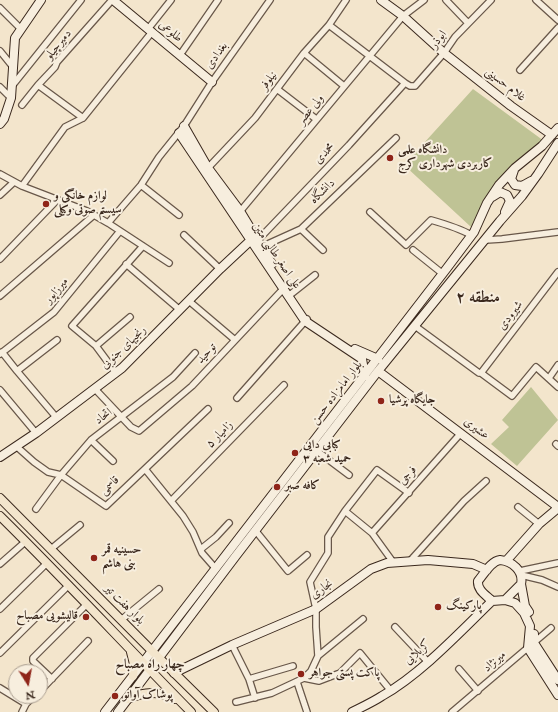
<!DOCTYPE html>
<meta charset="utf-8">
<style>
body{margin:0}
#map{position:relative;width:558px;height:712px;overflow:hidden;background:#f3e5cc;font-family:"IM FELL English",serif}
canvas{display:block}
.north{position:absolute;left:8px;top:664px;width:40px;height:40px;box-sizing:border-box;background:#f7eede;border:1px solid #ab9f91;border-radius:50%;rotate:169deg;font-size:11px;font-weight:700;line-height:16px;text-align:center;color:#3a281d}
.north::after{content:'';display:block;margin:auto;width:14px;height:18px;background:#8f2418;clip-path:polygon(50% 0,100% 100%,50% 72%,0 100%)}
</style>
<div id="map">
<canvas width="558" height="712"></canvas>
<div class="north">N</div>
</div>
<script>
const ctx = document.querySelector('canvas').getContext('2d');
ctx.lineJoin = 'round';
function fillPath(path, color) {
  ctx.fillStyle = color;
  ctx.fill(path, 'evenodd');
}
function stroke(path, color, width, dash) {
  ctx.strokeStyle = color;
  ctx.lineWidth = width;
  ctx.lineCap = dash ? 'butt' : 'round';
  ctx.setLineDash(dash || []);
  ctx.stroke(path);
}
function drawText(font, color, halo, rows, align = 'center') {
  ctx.font = font + ' "IM FELL English",Amiri,serif';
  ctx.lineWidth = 4;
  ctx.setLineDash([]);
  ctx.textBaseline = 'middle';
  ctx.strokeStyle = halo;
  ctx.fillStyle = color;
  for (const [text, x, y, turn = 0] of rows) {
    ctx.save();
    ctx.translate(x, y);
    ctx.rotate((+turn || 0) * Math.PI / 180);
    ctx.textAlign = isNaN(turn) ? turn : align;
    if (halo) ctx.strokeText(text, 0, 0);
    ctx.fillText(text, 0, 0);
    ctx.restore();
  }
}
const green = new Path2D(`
 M473 89 544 141 519 160 489 192 471 227 404 165Z
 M531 387 558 420 517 466 491 444 509 427 502 420Z`);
const street = new Path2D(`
 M446 0 468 23
 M536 0 558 20
 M0 8 21 29
 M329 25 405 83 410 86H415L444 53 455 37 491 0
 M148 29 171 0
 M0 51 13 67
 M304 53 344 86
 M180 55 218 0
 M520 70 558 28
 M38 85 83 118
 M12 86 81 0
 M0 87 11 98
 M277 89 316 119
 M22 105 38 85 55 67 57 62 112 0
 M206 170 255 118 304 53 329 25 346 0
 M0 174 22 186 87 211 108 223 169 263
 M141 185 179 215
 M22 186 65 127 83 118 152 32
 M0 195 14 182
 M370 212 406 245 431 220C445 224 459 228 471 235
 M238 214 403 16 424 0
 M108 223 141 185 159 157 184 126 212 82 270 0
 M301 229 323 250
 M184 235 220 269
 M255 240H258L349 145 405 83
 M486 240 502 239 558 232
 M259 248 301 229 396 138
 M413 250 443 274
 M0 259 57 200
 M126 264 180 310
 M291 294 315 275
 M0 296 94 215
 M189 301 235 340
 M415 326 479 373H481L558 272
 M96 346 130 317
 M2 352 17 371 56 417
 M0 354 54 312 120 231
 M17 371 57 340
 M116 373 96 346 72 326 143 246
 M481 373 512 396 536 367 558 387
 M549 378 558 365
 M95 389 131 427 139 431 192 386 286 286
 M0 390 36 433
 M237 398 307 319
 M91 440 113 461
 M556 444 558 446
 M16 446 34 462 48 472 61 475 106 506 208 409
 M317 451 349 475
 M145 469 183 516 193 532 202 553 216 569
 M171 501 284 385
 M518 507 539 524
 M36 509 61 475 91 440 173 377 195 353
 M345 511 372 533 393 562
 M255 530 288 571 307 555
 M372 533 461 433
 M51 549 80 525
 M201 549 216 537 229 523
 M410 561 464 501 486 481
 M0 564 25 542
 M520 571 558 563
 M521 575 542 580 558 587
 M0 609 47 563
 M121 620 159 589
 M395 627 428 662
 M232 645 249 679 255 698
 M0 653 69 585
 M318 656 363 619
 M459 669 478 691
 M304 678 319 681 340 673 360 653 391 691
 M52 679 33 661V658L87 604
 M249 679 293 666
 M297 682 307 712
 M0 688 26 704
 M40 691 88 641
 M236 702 272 693 304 678 311 671 318 656 316 627V609L310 582 328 553V537L345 511 377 470 409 493
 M22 712 26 704 34 696
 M452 712 551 628`);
const secondary = new Path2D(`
 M113 0 212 82
 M381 0 403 16 444 53 511 106 552 135
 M0 124 4 119 11 98 15 38 41 0
 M184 126 208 168 240 211 272 264
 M179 133 305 321 362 359 365 376
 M514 170 511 179 515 185 522 186 531 181
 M492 197 500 192 507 195 510 201 505 212
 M355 349 378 359
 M378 371 558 507
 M0 457 36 433 122 368 220 269 251 240
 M500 560C512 561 524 571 521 584L505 600 492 601C486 595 477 590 478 581 484 574 491 561 500 560Z
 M507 560 539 524 558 508
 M521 584 525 606 529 612
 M505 600 515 603 524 613 530 626 528 648 558 695
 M534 634V643L558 680
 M174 673 232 645 316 609 371 569 387 563 428 560 473 564 487 570
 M105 712 447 268 474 232 487 203 499 185 515 168 542 146 558 128
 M118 712 235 557 378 371 500 221 522 196 538 174 558 143
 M352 712C362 707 373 702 382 696 421 674 460 632 492 601`);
const primary = new Path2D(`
 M0 498 152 651 214 712
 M0 516C65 580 127 647 191 712
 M131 652 134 664 133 676
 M128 699C145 691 159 691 175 699`);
const markers = [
 [390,158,4,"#8f2418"],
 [46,204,4,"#8f2418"],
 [381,401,4,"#8f2418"],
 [295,453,4,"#8f2418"],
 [277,487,4,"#8f2418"],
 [94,558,4,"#8f2418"],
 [438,607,4,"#8f2418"],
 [86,617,4,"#8f2418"],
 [301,674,4,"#8f2418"],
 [115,696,4,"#8f2418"]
];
const streetNames = [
 ["طلوعی",170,32,40],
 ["ابوذر",439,40,-53],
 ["دمیرچیلو",59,45,-51],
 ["بغدادی",217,56,-55],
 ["نیلوفر",269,81,-53],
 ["غلام حسینی",505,85,38],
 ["ولی عصر",311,110,-51],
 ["محمدی",325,154,-46],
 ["دانشگاه",323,192,-44],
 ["علی اصغر طالبی متین",276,256,56],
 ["میرزاپور",57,291,-50],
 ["شیرودی",511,316,-53],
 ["رنجیهای جنوبی",124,348,-43],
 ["توحید",207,354,-47],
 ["بلوار امامزاده حسن",337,393,-52],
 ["اتحاد",104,417,-37],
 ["عشیری",476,429,37],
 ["زامیار ۵",220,435,-46],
 ["فرجی",408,476,-48],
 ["قاسمی",110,486,-42],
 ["نجاری",322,590,-35],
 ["بلوار هفت تیر",124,605,45],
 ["کربلایی",418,653,-41],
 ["میرنژاد",495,662,-41]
];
const poiNames = [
 ["دانشگاه علمی",398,151],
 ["کاربردی شهرداری کرج",398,165],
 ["لوازم خانگی و",54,197],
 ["سیستم صوتی وکیلی",54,211],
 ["جایگاه پرشیا",389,401],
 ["کبابی دایی",303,446],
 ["حمید شعبه ۳",303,460],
 ["کافه صبر",285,487],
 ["حسینیه قمر",102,551],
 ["بنی هاشم",102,565],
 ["پارکینگ",446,607],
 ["قالیشویی مصباح",78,617,"right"],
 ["پاکت پستی جواهر",309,674],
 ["پوشاک آوانو",123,696]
];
const neighbourhoodNames = [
 ["چهار راه مصباح",150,665]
];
const districtNames = [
 ["منطقه ۲",478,299]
];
fillPath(green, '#bfc395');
stroke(street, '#685749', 8);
stroke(secondary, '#3a281d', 10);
stroke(primary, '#3a281d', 10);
stroke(street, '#f7eede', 5.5);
stroke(secondary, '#f7eede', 8);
stroke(primary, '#f3e5cc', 8);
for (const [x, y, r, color] of markers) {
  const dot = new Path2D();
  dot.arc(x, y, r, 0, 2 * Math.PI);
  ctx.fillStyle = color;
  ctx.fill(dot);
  stroke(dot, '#f7eede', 1.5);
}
drawText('12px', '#3a281d', '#f7eede', streetNames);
drawText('bold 12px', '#3a281d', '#f7eede', poiNames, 'left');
drawText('bold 13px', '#3a281d', '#f7eede', neighbourhoodNames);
drawText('bold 16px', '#3a281d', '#f7eede', districtNames);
</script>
